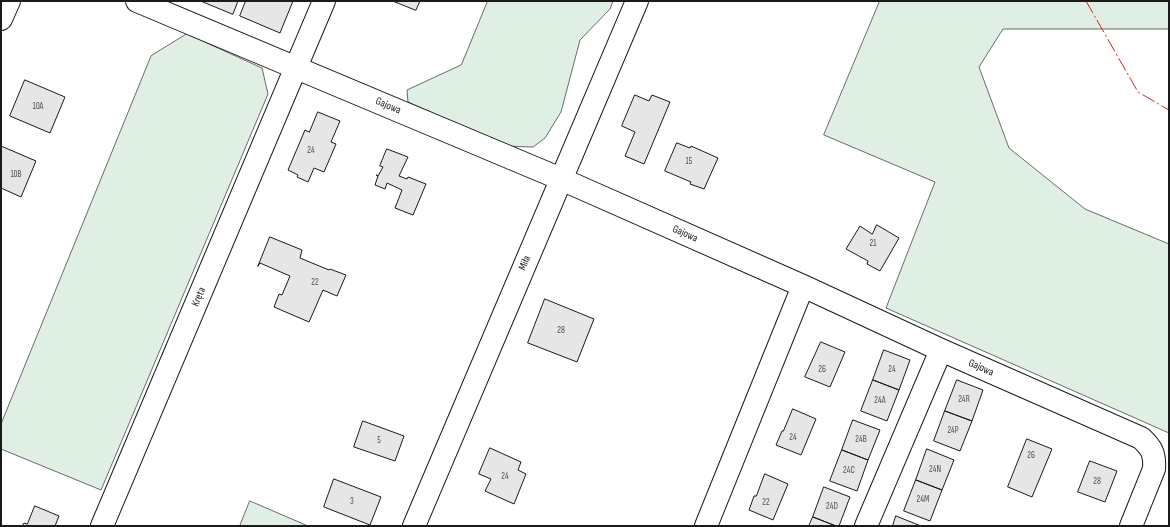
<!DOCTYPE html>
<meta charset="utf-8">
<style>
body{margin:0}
#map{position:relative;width:1170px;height:527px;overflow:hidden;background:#fff;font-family:"Sofia Sans Condensed",sans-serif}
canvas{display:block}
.frame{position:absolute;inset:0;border:2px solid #1a1a1a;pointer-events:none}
</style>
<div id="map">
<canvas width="1170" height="527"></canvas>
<div class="frame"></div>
</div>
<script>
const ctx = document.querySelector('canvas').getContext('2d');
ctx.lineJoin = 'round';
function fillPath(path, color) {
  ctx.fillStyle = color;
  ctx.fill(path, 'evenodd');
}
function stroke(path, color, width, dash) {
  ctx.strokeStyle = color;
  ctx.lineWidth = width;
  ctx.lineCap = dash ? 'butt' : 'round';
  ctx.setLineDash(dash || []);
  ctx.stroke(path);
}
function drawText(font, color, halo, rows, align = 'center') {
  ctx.font = font + ' "Sofia Sans Condensed",sans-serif';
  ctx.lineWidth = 3;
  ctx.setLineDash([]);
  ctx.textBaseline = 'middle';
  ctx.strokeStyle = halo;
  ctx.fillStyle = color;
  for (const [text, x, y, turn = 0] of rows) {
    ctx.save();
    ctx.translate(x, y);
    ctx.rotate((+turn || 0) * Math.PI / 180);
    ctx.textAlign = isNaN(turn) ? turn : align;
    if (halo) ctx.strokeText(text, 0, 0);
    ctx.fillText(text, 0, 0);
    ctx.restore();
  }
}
const green = new Path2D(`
 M488 1H613L610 9 580 40 561 112 545 138 533 147 505 146 408 102 407 90 461 65Z
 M880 1H1169V29H1003L979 67 1009 148 1085 209 1169 244V433L886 308 935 182 824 135Z
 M187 34 262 68 268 94 101 490 1 449V424L151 56Z
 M250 501 308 526H240Z`);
const building = new Path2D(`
 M201 1H238L233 14Z
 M246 1H293L280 33 240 16Z
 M393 1H420L416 10Z
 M25 80 65 97 50 133 10 116Z
 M635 95 649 101 652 95 670 102 644 164 625 156 635 132 622 126Z
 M318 112 340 121 331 142 336 144 324 172 314 168 308 182 297 177 298 175 288 170 305 130 309 132Z
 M677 143 690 148 691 146 718 158 704 189 690 184 691 182 665 171Z
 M1 146 36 161 21 197 1 188Z
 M387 149 408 157 399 176 407 179 408 177 426 184 413 215 395 208 402 190 387 183 385 189 375 185 378 176 376 175 378 176 383 167 380 166Z
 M877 225 899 238 880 271 867 264 868 261 846 249 860 226 872 234Z
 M270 237 302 250 300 258 329 270 330 269 346 275 337 296 323 290 309 322 274 307 279 294 282 295 290 276 260 263 258 266Z
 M545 299 594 319 577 362 528 343Z
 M821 342 845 352 830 387 805 377Z
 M884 350 910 360 899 390 873 380Z
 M873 380 899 390 887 421 861 411Z
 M957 380 983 390 972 421 945 411Z
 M793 409 816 419 801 455 776 445 782 431H783Z
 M945 411 972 421 960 451 934 441Z
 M853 420 880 430 868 460 842 450Z
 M363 421 404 436 395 461 354 447Z
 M1027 439 1052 449 1032 497 1008 487Z
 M490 448 521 462 518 470 526 474 514 504 485 491 491 479 479 474Z
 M927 449 954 460 942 490 916 480Z
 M842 450 868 460 857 491 830 481Z
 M1090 461 1117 471 1105 502 1078 492Z
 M765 474 788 484 773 520 749 510 754 496H756Z
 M334 479 381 497 370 525 324 507Z
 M916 480 942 490 930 521 904 511Z
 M824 487 850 497 839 526H836L813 517Z
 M35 506 59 516 55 526H22L24 523 27 524Z
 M896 516 921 526H893Z
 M813 517 836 526H809Z`);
const minor = new Path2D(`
 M137 1 561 179 803 286 941 350 1141 438C1152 448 1155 454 1154 469L1131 526
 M1 19 9 1
 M102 526 324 1
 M414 526 637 1
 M706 526 803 286
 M866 526 941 350`);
const power = new Path2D(`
 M1086 1 1138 92 1169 110`);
const numberNames = [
 ["10A",38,107],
 ["24",311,151],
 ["15",689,162],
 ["10B",16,175],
 ["21",873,244],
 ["22",315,283],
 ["28",561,331],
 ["26",822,370],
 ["24",892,370],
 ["24R",964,400],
 ["24A",880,401],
 ["24P",953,431],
 ["24",793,438],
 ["24B",861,440],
 ["5",379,441],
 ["26",1031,456],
 ["24N",935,470],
 ["24C",849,471],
 ["24",505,477],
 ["28",1097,482],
 ["24M",923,500],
 ["3",352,502],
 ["22",766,503],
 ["24D",832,507]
];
const streetNames = [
 ["Gajowa",388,106,23],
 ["Gajowa",685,234,24],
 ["Miła",525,263,-67],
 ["Kręta",199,297,-67],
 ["Gajowa",981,368,24]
];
fillPath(green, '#e0efe3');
stroke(green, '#6a6a6a', 1);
fillPath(building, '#e6e6e6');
stroke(building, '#1a1a1a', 1);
stroke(minor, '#1a1a1a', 24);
stroke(minor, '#fff', 22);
stroke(power, '#c62828', 1, [14, 3, 2, 3]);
drawText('9px', '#4d4d4d', null, numberNames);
drawText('11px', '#1a1a1a', '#fff', streetNames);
</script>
